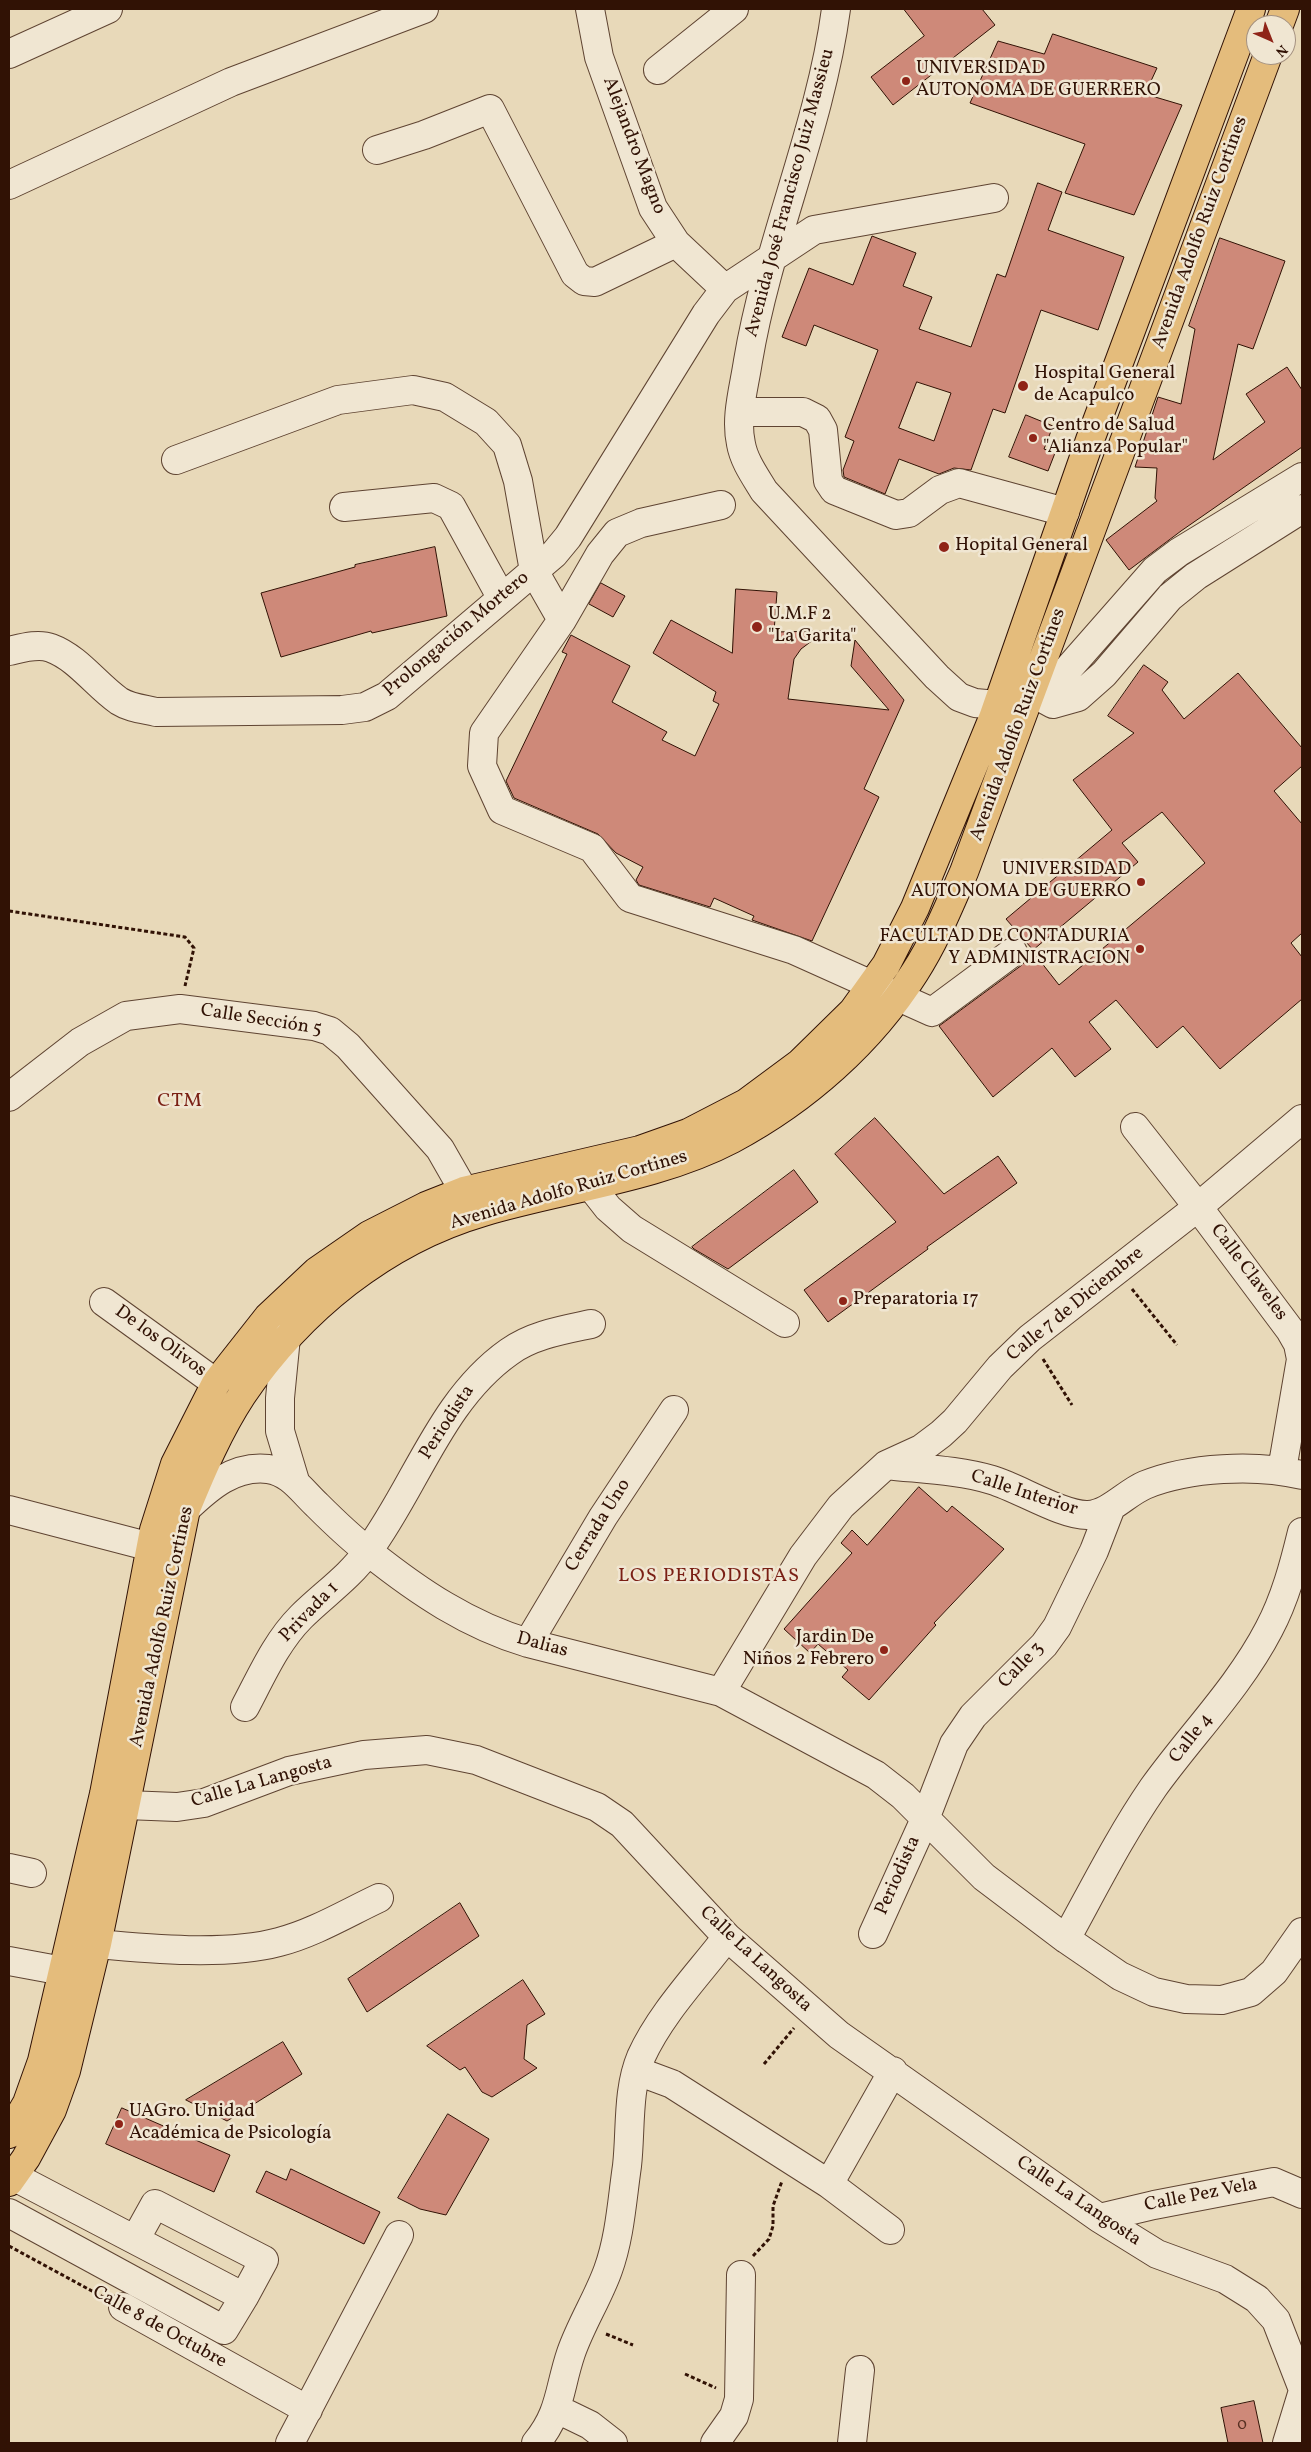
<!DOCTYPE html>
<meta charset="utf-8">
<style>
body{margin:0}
#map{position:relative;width:1311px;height:2452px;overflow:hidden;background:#e8d9b9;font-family:Vollkorn,serif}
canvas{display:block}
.frame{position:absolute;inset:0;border:10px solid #311205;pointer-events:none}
.north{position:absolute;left:1246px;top:15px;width:50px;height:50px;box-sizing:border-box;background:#f0e6d2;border:1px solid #a49180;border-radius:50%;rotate:136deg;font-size:14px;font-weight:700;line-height:20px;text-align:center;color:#311205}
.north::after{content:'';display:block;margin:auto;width:18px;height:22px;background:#8f2418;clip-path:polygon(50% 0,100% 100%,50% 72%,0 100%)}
</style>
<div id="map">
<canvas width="1311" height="2452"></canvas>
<div class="frame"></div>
<div class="north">N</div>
</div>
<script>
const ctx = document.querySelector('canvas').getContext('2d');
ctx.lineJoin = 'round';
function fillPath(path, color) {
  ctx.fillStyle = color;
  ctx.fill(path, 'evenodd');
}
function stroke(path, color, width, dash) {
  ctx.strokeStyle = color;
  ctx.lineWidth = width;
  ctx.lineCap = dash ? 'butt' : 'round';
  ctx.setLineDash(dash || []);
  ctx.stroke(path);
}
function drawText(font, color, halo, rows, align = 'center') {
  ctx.font = font + ' Vollkorn,serif';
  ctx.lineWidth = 5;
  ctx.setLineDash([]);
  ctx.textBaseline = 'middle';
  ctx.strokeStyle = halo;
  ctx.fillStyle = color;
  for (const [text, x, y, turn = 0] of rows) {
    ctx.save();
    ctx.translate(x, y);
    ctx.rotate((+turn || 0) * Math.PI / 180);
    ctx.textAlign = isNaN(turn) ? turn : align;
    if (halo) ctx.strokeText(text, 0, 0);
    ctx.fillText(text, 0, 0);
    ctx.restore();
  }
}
const building = new Path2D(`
 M904 9H982L995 25 893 105 871 77 924 36Z
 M1053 34 1157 68 1145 94 1182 105 1134 215 1065 193 1085 144 970 103 998 41 1044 54Z
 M1038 183 1062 192 1048 230 1124 257 1098 330 1041 310 1005 413 993 409 971 470 954 468 939 474 899 459 885 494 844 477 843 470 854 441 845 437 878 350 814 325 806 346 782 337 809 268 853 285 872 236 916 253 903 286 932 297 919 329 971 347 997 274 1005 277ZM917 382 951 393 934 441 899 428Z
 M1220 238 1285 261 1253 349 1238 344 1213 460 1265 422 1246 394 1287 367 1302 390V447L1181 531 1129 570 1106 540 1157 501 1155 498 1157 468 1135 467 1158 397 1181 404 1195 329 1189 326Z
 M1026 415 1053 426 1044 449 1055 453 1048 471 1009 457Z
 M435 547 447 616 372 633 371 631 281 657 261 593 355 567V565Z
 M601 583 625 596 613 617 589 604Z
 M736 589 777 592 774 632 825 631 801 649 794 659 788 699 889 710 851 666 855 640 904 700 864 789 879 797 812 941 752 920 754 916 714 898 710 907 639 885 636 880 643 867 616 853 598 834 514 798 506 781 567 654 562 652 571 635 630 666 612 702 667 732 662 740 695 756 719 704 713 701 716 692 653 653 671 620 732 653Z
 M1144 665 1168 682 1162 690 1184 719 1238 673 1302 748V766L1274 791 1302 824V933L1291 943 1302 957V999L1220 1069 1183 1026 1157 1048 1116 1000 1089 1022 1111 1049 1075 1077 1052 1048 993 1097 939 1026 1022 965 1027 959 1030 948 1059 985 1205 863 1162 812 1122 843 1138 862 1033 950 1006 919 1112 830 1073 780 1134 733 1108 716Z
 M875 1118 944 1194 998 1156 1017 1183 927 1247 928 1249 828 1322 804 1290 896 1222 835 1154Z
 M794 1170 818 1202 728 1269 694 1249 692 1247Z
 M919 1487 947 1512 952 1506 1004 1549 934 1623 936 1625 869 1700 842 1677 848 1670 818 1644 810 1653 784 1629 852 1553 841 1543 852 1530 867 1545Z
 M460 1903 479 1936 367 2012 348 1979Z
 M523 1980 545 2014 527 2025 524 2059 537 2068 492 2097 482 2092 465 2067 460 2070 427 2046Z
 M283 2042 302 2074 227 2121 186 2100Z
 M122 2108 230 2155 214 2192 106 2144Z
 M448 2114 489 2139 446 2215 420 2209 398 2198Z
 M291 2169 380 2212 364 2244 256 2192 266 2171 286 2180Z
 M1254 2401 1263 2443H1228L1221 2408Z`);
const path = new Path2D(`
 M9 911 185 937 194 948 185 986
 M1132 1289 1177 1345
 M1043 1359 1072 1405
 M764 2064 794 2028
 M9 2246 103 2297
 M753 2256 769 2239 773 2226V2206L782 2181
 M606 2334 633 2345
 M685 2374 716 2388`);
const minor = new Path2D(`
 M590 9 599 57 653 208 676 243 725 289
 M836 9C820 129 768 241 748 361 744 388 735 417 741 444 744 461 755 476 764 491L937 677 959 697 975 703 997 705 1048 685 1061 677 1155 570 1179 552 1302 477
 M9 54 108 9
 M658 70 734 9
 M377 150 424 135 490 109 575 274 584 281 595 282 676 243
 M9 185 231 82 424 9
 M740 412H803L817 419 823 430 828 481 834 490 896 515 909 513 940 490 959 483 1065 512
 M176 460 338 400 413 390 445 397 486 422 507 445 518 481 534 571 562 620
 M721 505 641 523 617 533 600 554 562 620 484 733 482 766 502 810 592 848 630 898 794 950 932 1012 1013 952
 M344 507 434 498 451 506 501 597
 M9 651C22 648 38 643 51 648 78 658 96 685 119 701 130 708 143 709 156 712L342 710 365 707 387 696 554 554 568 537 706 314 725 289 814 230 994 198
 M1031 692 1053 704 1078 697 1104 674 1170 597 1196 576 1302 509
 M9 1097 80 1042 126 1016 180 1009 314 1026 330 1031 348 1046 440 1149 464 1191
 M1135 1127 1198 1207 1290 1330 1298 1344 1301 1359 1282 1470
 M590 1185 608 1208 632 1229 785 1323
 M104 1302 216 1383
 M286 1337 280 1398V1431L295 1481
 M886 1465C921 1469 958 1470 992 1480 1019 1488 1063 1516 1088 1515 1109 1514 1126 1493 1145 1485 1189 1467 1256 1464 1302 1475
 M186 1509C209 1487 234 1465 268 1469 290 1472 302 1491 317 1505 333 1521 352 1539 370 1553 419 1592 468 1625 528 1643L721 1692 876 1775 903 1796 984 1877 1066 1939 1120 1976 1154 1992 1186 1999 1222 2000 1251 1992 1274 1972 1302 1932
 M9 1510 174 1553
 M528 1643 603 1517 674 1410
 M721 1692 803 1556 841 1506 886 1465 921 1449 941 1434 955 1421 1000 1367 1030 1338 1198 1207 1302 1119
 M245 1707C261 1677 276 1642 301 1617 323 1595 350 1577 368 1551 416 1486 441 1400 509 1352 532 1335 563 1330 591 1324
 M126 1805 177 1807 204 1803 289 1771 364 1755 427 1750 476 1760 597 1807 622 1824 727 1937 839 2035 1099 2218 1157 2254 1225 2279 1257 2299 1276 2320 1302 2387
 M9 1868 32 1873
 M873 1934 925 1819 954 1744 973 1716 1044 1645 1057 1627 1094 1551 1111 1507
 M1066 1939C1094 1888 1120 1836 1153 1788 1191 1735 1239 1687 1269 1629 1285 1599 1294 1565 1302 1532
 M97 1944C151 1949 227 1956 279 1942 314 1933 347 1913 379 1898
 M9 1961 63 1971
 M637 2071 672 2084 829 2184 890 2230
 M13 2176 244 2297 264 2260 155 2204 135 2240
 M829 2184 893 2071
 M9 2213 224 2330 244 2297
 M1099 2218 1154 2205 1274 2182 1302 2194
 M123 2307 308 2410
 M557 2409 590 2425 613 2443
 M290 2443 399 2235
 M536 2443C561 2413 559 2388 571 2353 581 2324 598 2298 608 2270 620 2237 622 2200 627 2166 631 2131 627 2090 641 2057 661 2013 698 1975 727 1937
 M715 2443 734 2416 739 2399 741 2275
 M852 2443 860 2370
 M1287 2443 1302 2394`);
const major = new Path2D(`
 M1279 25 1285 9
 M9 2134 27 2103 42 2061 104 1794 154 1530 175 1464 216 1383 268 1317 317 1271 369 1235 426 1206 464 1191 640 1150 688 1133 746 1103 800 1063 853 1011 886 965 915 908 993 718 1090 440 1251 9
 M9 2182 26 2158 52 2110 66 2071 97 1944 186 1509C202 1470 219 1430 242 1395 300 1310 384 1241 483 1212 564 1188 658 1178 732 1139 805 1100 871 1042 915 972 935 941 949 906 964 872L1268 55`);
const markers = [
 [906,81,5,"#8f2418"],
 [1023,386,6,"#8f2418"],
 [1033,438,5,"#8f2418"],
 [944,547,6,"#8f2418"],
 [757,627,6,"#8f2418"],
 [1141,882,5,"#8f2418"],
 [1140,949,5,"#8f2418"],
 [843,1301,5,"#8f2418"],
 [884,1650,5,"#8f2418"],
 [119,2124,5,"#8f2418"]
];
const numberNames = [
 ["0",1242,2426]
];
const poiNames = [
 ["UNIVERSIDAD",916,70],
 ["AUTONOMA DE GUERRERO",916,92],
 ["Hospital General",1034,375],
 ["de Acapulco",1034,397],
 ["Centro de Salud",1043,427],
 ["\"Alianza Popular\"",1043,449],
 ["Hopital General",955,547],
 ["U.M.F 2",768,616],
 ["\"La Garita\"",768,638],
 ["UNIVERSIDAD",1131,871,"right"],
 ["AUTONOMA DE GUERRO",1131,893,"right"],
 ["FACULTAD DE CONTADURIA",1130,938,"right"],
 ["Y ADMINISTRACION",1130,960,"right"],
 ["Preparatoria 17",853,1301],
 ["Jardin De",874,1639,"right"],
 ["Niños 2 Febrero",874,1661,"right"],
 ["UAGro. Unidad",129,2113],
 ["Académica de Psicología",129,2135]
];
const streetNames = [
 ["Alejandro Magno",633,146,69],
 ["Avenida José Francisco Juiz Massieu",791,193,-75],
 ["Avenida Adolfo Ruiz Cortines",1201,233,-70],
 ["Prolongación Mortero",457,635,-40],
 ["Avenida Adolfo Ruiz Cortines",1019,725,-70],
 ["Calle Sección 5",261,1021,9],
 ["Avenida Adolfo Ruiz Cortines",569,1191,-16],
 ["Calle Claveles",1248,1273,53],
 ["Calle 7 de Diciembre",1076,1305,-39],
 ["De los Olivos",160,1342,36],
 ["Periodista",448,1423,-57],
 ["Calle Interior",1024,1494,18],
 ["Cerrada Uno",599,1526,-58],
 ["Privada 1",310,1613,-46],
 ["Avenida Adolfo Ruiz Cortines",163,1627,-78],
 ["Dalias",542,1646,15],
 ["Calle 3",1022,1666,-46],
 ["Calle 4",1192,1739,-52],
 ["Calle La Langosta",262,1783,-16],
 ["Periodista",899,1876,-66],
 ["Calle La Langosta",755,1960,43],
 ["Calle Pez Vela",1201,2196,-11],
 ["Calle La Langosta",1078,2202,34],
 ["Calle 8 de Octubre",159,2328,29]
];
const neighbourhoodNames = [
 ["CTM",180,1102],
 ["LOS PERIODISTAS",709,1577]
];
fillPath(building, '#ce8979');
stroke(building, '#311205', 1);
stroke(minor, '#5f4432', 30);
stroke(major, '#311205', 30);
stroke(path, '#311205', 3, [4, 2.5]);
stroke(minor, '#f0e6d2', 28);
stroke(major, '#e4bc7c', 28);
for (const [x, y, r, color] of markers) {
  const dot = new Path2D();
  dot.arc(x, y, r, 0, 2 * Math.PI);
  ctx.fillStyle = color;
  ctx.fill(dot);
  stroke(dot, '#f0e6d2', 2);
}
drawText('16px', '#583022', null, numberNames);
drawText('19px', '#311205', '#f0e6d2', poiNames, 'left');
drawText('19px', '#311205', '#f0e6d2', streetNames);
ctx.letterSpacing = '1px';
drawText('20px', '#7a1f14', '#f0e6d2', neighbourhoodNames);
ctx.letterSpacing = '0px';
</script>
